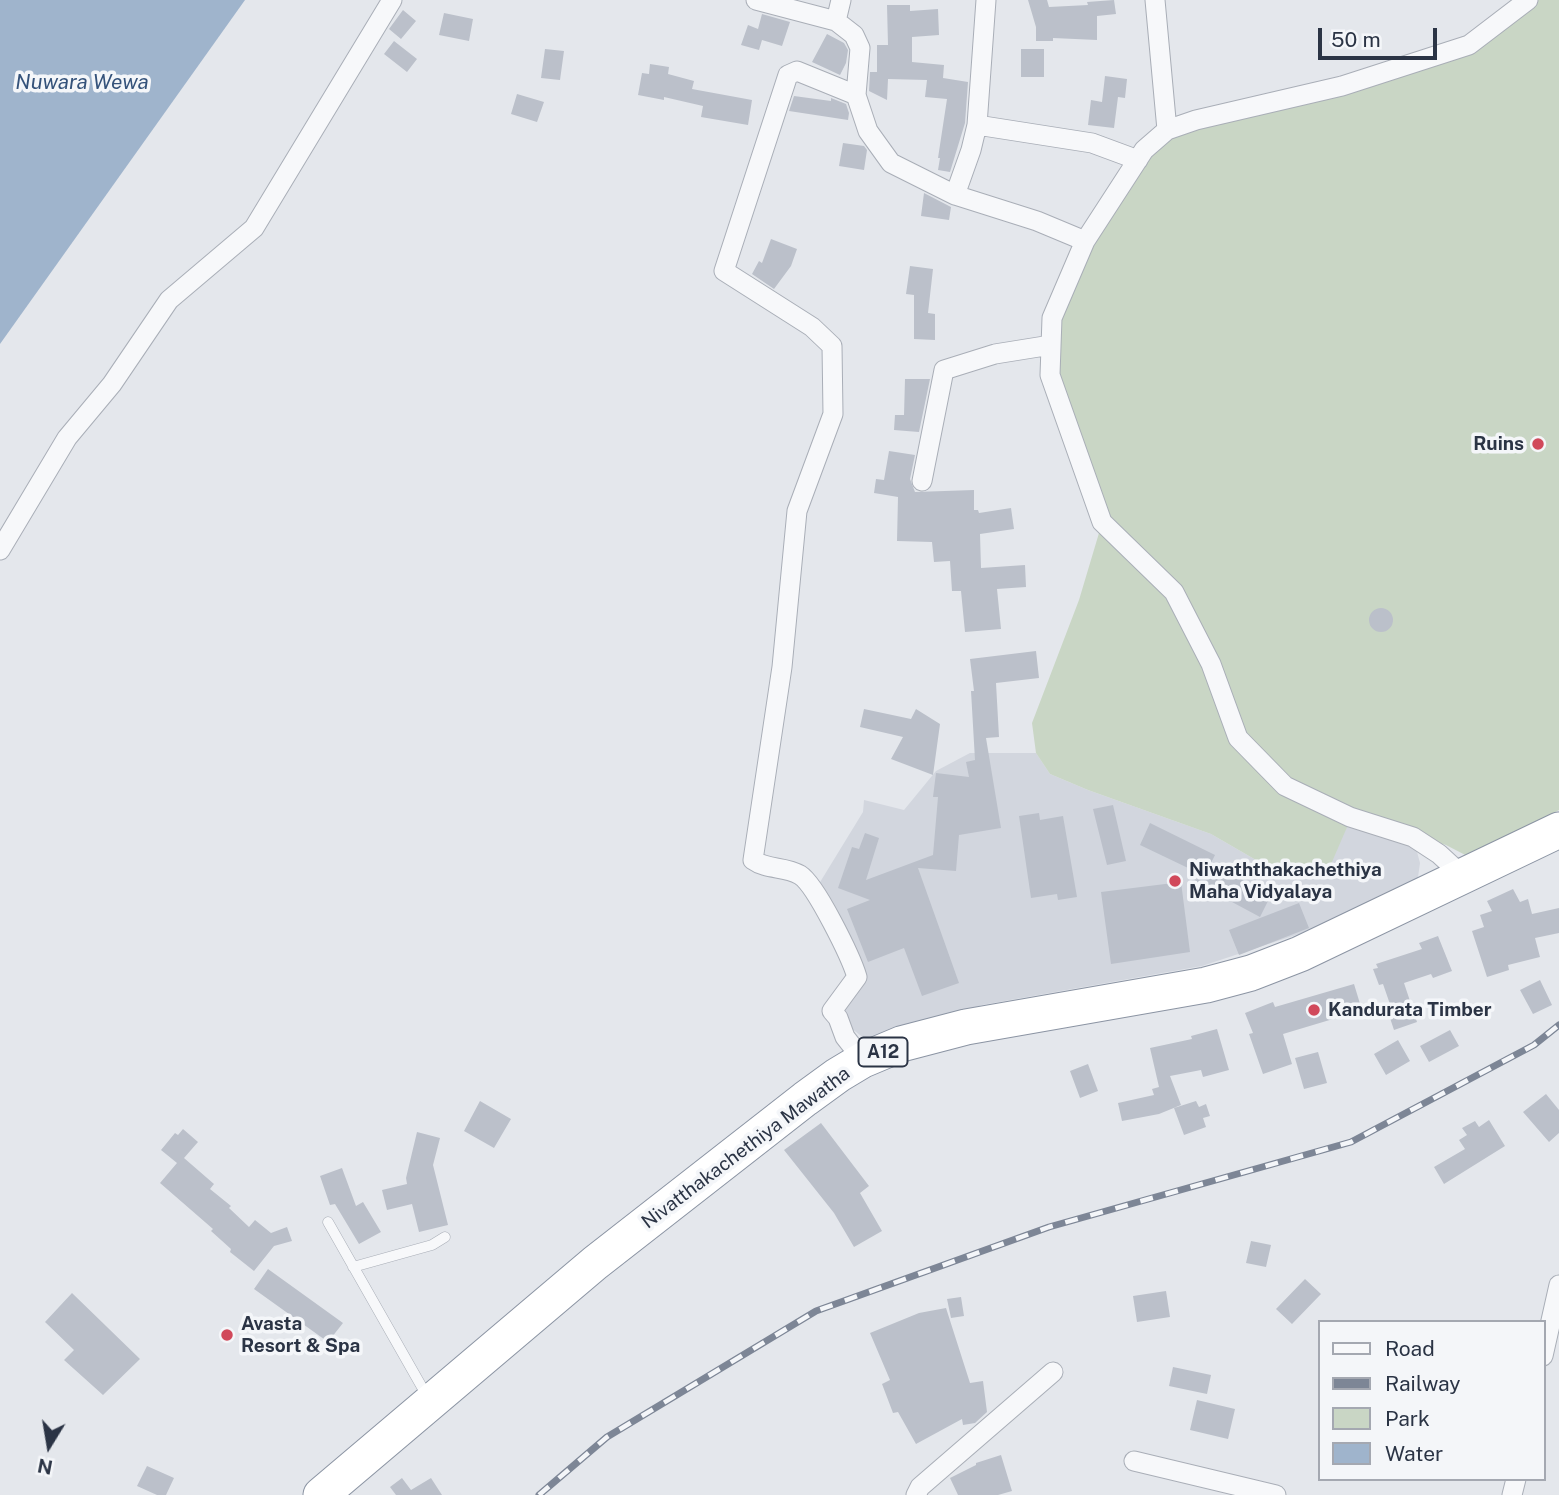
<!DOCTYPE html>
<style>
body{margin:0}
#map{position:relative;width:1559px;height:1495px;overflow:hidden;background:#e4e7ec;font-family:"Public Sans",sans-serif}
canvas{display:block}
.legend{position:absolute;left:1318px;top:1320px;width:228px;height:161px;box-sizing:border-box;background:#f4f6f9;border:2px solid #a4a8b1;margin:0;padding:9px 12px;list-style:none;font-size:21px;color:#2b3445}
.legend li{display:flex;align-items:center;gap:14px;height:35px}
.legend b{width:35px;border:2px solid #a4a8b1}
.north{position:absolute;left:14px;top:1411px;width:70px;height:70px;-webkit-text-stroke:5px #f4f6f9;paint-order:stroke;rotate:191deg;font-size:19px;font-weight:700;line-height:28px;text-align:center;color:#2b3445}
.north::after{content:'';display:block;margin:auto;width:24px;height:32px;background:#2b3445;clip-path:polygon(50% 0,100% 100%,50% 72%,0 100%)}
.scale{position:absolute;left:1318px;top:28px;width:119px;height:32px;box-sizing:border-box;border:4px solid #2b3445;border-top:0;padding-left:9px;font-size:21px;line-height:24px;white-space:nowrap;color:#2b3445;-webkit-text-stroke:5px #f4f6f9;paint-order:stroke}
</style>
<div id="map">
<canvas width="1559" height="1495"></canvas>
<ul class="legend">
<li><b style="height:9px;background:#f7f8fa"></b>Road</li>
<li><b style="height:9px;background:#7d8696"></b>Railway</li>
<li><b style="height:19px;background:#c9d6c5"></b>Park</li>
<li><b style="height:19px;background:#9fb4cc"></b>Water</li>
</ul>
<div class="north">N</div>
<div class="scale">50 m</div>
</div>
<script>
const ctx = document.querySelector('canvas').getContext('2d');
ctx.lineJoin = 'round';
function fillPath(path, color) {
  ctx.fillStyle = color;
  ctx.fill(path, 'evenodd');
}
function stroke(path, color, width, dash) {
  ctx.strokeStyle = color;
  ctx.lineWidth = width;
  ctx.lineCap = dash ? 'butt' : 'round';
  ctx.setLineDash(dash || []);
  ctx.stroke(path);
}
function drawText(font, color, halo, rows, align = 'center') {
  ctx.font = font + ' "Public Sans",sans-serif';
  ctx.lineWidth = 7;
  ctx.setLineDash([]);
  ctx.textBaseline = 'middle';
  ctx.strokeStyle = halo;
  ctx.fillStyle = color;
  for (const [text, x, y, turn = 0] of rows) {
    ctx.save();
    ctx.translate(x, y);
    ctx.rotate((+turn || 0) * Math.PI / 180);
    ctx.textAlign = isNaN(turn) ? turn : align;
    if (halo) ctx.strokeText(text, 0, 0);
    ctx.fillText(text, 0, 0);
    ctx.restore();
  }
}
const built = new Path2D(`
 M970 753H1036L1050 774 1088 790 1211 834 1287 878 1350 817 1413 837 1420 863 1417 884 1326 925 1202 966 982 1005 936 1023 869 1042 838 1018 857 976 814 892 863 812 864 800 904 810 936 771Z`);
const green = new Path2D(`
 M1528 0H1559V810L1471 858 1446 845 1351 818 1325 878H1287L1211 834 1088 790 1050 774 1036 753 1032 723 1079 600 1102 523 1050 375 1052 318 1085 241 1167 130 1469 45Z`);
const water = new Path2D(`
 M0 0H245L0 344Z`);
const building = new Path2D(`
 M1028 0H1047L1049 7 1088 5 1087 2 1114 0 1116 14 1097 16V40L1053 38V41H1036V27Z
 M887 5H910V11L938 9 939 35 912 37V62L944 65 943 78 968 82 965 123 950 172 938 170 940 158H938L947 99 925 97 927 80 888 79 887 100 869 91 870 72H877V45H888Z
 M403 10 416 21 401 39 389 29Z
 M444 13 473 19 469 41 439 35Z
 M762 14 790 22 782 46 762 40 759 50 741 45 748 25 758 29Z
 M827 34 844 43 848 50 846 63 840 75 812 62Z
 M394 41 417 59 407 72 384 54Z
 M545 49 564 51 560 80 541 78Z
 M1021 49H1044V77H1021Z
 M650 64 669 67 668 74 694 81 692 89 752 100 748 125 701 117 703 106 664 97V100L638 95 642 73 649 74Z
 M1105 76 1127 79 1125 98 1118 97 1114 128 1088 125 1091 100 1102 102Z
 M517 94 544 102 537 122 511 114Z
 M794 96 831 101V98L846 104 849 113 848 120 789 111Z
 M843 143 864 146 867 150 864 170 839 166Z
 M924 193 951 207 949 220 921 216Z
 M771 239 797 249 791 266 774 289 752 274 759 261 762 263Z
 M910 266 933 269 928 313 935 314V340L914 339V295L906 294Z
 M905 379H930L919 432 894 430 895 415H904Z
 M889 451 915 455 910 479 915 492 974 490V510H978L979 513 1011 508 1014 529 980 534 981 568 1025 565 1026 587 997 589 1001 629 965 632 961 591H952L950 561 934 562 932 542 897 541 898 497 874 493 876 479 884 480Z
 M1369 620a12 12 0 1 1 24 0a12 12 0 1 1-24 0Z
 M1036 651 1039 678 996 683 999 737 986 738 1001 828 959 835 956 871 918 868 959 983 922 996 904 948 868 962 847 909 870 900 838 888 852 847 859 849 865 833 879 838 866 880 933 855 938 797H933L936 773 969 777 966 762 975 760 971 691H974L970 659Z
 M864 709 911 719 916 709 940 724 933 775 891 759 903 737 860 727Z
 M1113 805 1126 861 1107 865 1093 809Z
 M1039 813 1040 820 1063 816 1077 897 1058 900 1057 894 1031 898 1019 816Z
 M1150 823 1215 855 1211 863 1271 895 1260 917 1191 880 1209 878 1140 845Z
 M1181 882 1190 952 1111 964 1101 892Z
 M1513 889 1520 902 1528 899 1532 914 1559 908V933L1535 938 1540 957 1508 965 1509 970 1487 977 1472 931 1484 927 1480 915 1492 911 1487 901Z
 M1299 903 1309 928 1239 955 1229 930Z
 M1438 936 1452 971 1433 978 1431 974 1404 983 1417 1022 1394 1030 1388 1012 1392 1010 1383 984 1379 985 1373 969 1378 968 1376 964 1422 949 1419 943Z
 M1540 980 1552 1005 1533 1014 1520 990Z
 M1354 984 1361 1007 1332 1016 1333 1019 1283 1034 1292 1064 1263 1074 1249 1034 1253 1033 1245 1013 1273 1002 1275 1007Z
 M1217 1029 1229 1070 1203 1077 1201 1070 1170 1076 1181 1105 1159 1114 1122 1121 1118 1103 1154 1095 1152 1089 1159 1087 1150 1048 1192 1039 1191 1036Z
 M1450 1030 1459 1046 1429 1062 1420 1046Z
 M1398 1040 1410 1061 1386 1075 1374 1054Z
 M1318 1052 1327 1083 1304 1089 1295 1058Z
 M1088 1064 1098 1091 1080 1098 1070 1071Z
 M1546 1094 1559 1110V1133L1549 1142 1523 1112Z
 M480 1101 511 1119 494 1148 464 1131Z
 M1196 1101 1199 1107 1206 1104 1210 1116 1203 1118 1206 1127 1184 1135 1174 1108Z
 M1489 1120 1505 1146 1444 1184 1434 1167 1465 1149 1459 1140 1467 1135 1462 1128 1475 1121 1479 1127Z
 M821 1123 869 1186 860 1193 882 1231 854 1247 834 1213 784 1150Z
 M183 1129 198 1142 184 1158 214 1184 210 1189 231 1206 229 1208 249 1227 255 1220 271 1233 287 1227 292 1241 274 1246 254 1271 230 1252 231 1249 211 1231 213 1229 160 1183 177 1163 161 1150 175 1133 178 1135Z
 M417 1132 440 1138 433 1165 448 1225 419 1232 412 1204 387 1210 382 1190 407 1184 406 1178Z
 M342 1168 356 1206 363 1202 381 1232 359 1244 335 1204 330 1205 320 1176Z
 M1251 1241 1271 1245 1266 1267 1246 1263Z
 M268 1269 343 1323 328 1342 254 1289Z
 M1305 1279 1321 1294 1292 1324 1276 1309Z
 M1166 1291 1170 1317 1137 1322 1133 1296Z
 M72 1293 140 1359 103 1395 64 1360 74 1350 45 1322Z
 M961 1297 964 1316 951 1318 947 1299Z
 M946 1308 970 1383 983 1381 987 1412 975 1423 963 1425 962 1419 916 1444 898 1412 893 1413 882 1384 890 1380 870 1333 919 1313Z
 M1173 1367 1211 1375 1207 1394 1169 1386Z
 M1197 1400 1235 1409 1228 1439 1190 1430Z
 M1001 1455 1012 1491 998 1495H958L950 1478 976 1465V1463Z
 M147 1466 174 1478 166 1495H157L137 1486Z
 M402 1478 411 1490 431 1478 442 1495H396L390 1487Z`);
const lane = new Path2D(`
 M328 1222 427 1396
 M353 1267 432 1245 445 1237`);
const street = new Path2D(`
 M756 0 836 21 854 35 860 48 856 95 868 131 891 163 955 195 1037 221 1085 241
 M1155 0 1167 130
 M836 21 841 0
 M856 95 797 71 788 75 724 271 812 327 832 346 833 414 797 511 782 667 753 860C767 870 785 866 800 875 816 885 851 957 857 977L832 1011 838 1018 845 1037 863 1060
 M977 125 1092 143 1138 160
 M955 195 971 150 977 125 986 0
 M922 481 944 370 995 354 1051 345
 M0 550 67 438 112 384 169 300 254 228 392 0
 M1464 877 1439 854 1413 837 1350 817 1285 786 1238 738 1211 664 1174 592 1102 522 1050 375 1052 318 1085 241 1144 150 1167 130 1196 120 1342 86 1469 45 1528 0
 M1543 1356 1559 1285
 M1134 1461 1276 1495
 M916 1495 920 1487 1053 1372
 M1512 1495 1516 1479`);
const highway = new Path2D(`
 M321 1495 595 1263 805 1099 838 1075 863 1060 901 1044 966 1027 1206 985 1251 973 1300 954 1559 830`);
const rail = new Path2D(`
 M539 1495 607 1437 816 1311 1049 1227 1351 1142 1534 1045 1559 1025`);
const markers = [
 [1538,444,7,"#d1495b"],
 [1175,881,7,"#d1495b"],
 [1314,1010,7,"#d1495b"],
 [227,1335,7,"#d1495b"]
];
const shields = [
 [883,1052,49]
];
const shieldNames = [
 ["A12",883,1052]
];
const poiNames = [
 ["Ruins",1524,444,"right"],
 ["Niwaththakachethiya",1189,870],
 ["Maha Vidyalaya",1189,892],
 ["Kandurata Timber",1328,1010],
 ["Avasta",241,1324],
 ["Resort & Spa",241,1346]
];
const streetNames = [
 ["Nivatthakachethiya Mawatha",746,1148,-37]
];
const waterNames = [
 ["Nuwara Wewa",82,83]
];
fillPath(built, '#d2d6de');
fillPath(green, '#c9d6c5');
fillPath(water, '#9fb4cc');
fillPath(building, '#bbc0ca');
stroke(lane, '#a9aeb7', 11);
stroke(street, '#a9aeb7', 21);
stroke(highway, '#8b94a3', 37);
stroke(lane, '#f7f8fa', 10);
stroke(street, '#f7f8fa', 19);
stroke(highway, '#fff', 35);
stroke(rail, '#7d8696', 7);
stroke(rail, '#f4f6f9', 4.5, [13]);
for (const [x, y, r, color] of markers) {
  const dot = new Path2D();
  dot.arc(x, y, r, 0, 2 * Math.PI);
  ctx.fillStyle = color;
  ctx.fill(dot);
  stroke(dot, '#f4f6f9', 2.5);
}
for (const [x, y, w] of shields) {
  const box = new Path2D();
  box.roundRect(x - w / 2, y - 14.5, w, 29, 5);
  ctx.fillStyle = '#f4f6f9';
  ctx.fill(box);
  stroke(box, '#2b3445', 2);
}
drawText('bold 18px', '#2b3445', null, shieldNames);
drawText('bold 19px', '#2b3445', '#f4f6f9', poiNames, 'left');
drawText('19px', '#2b3445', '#f4f6f9', streetNames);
drawText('italic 21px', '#34527a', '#f4f6f9', waterNames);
</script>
